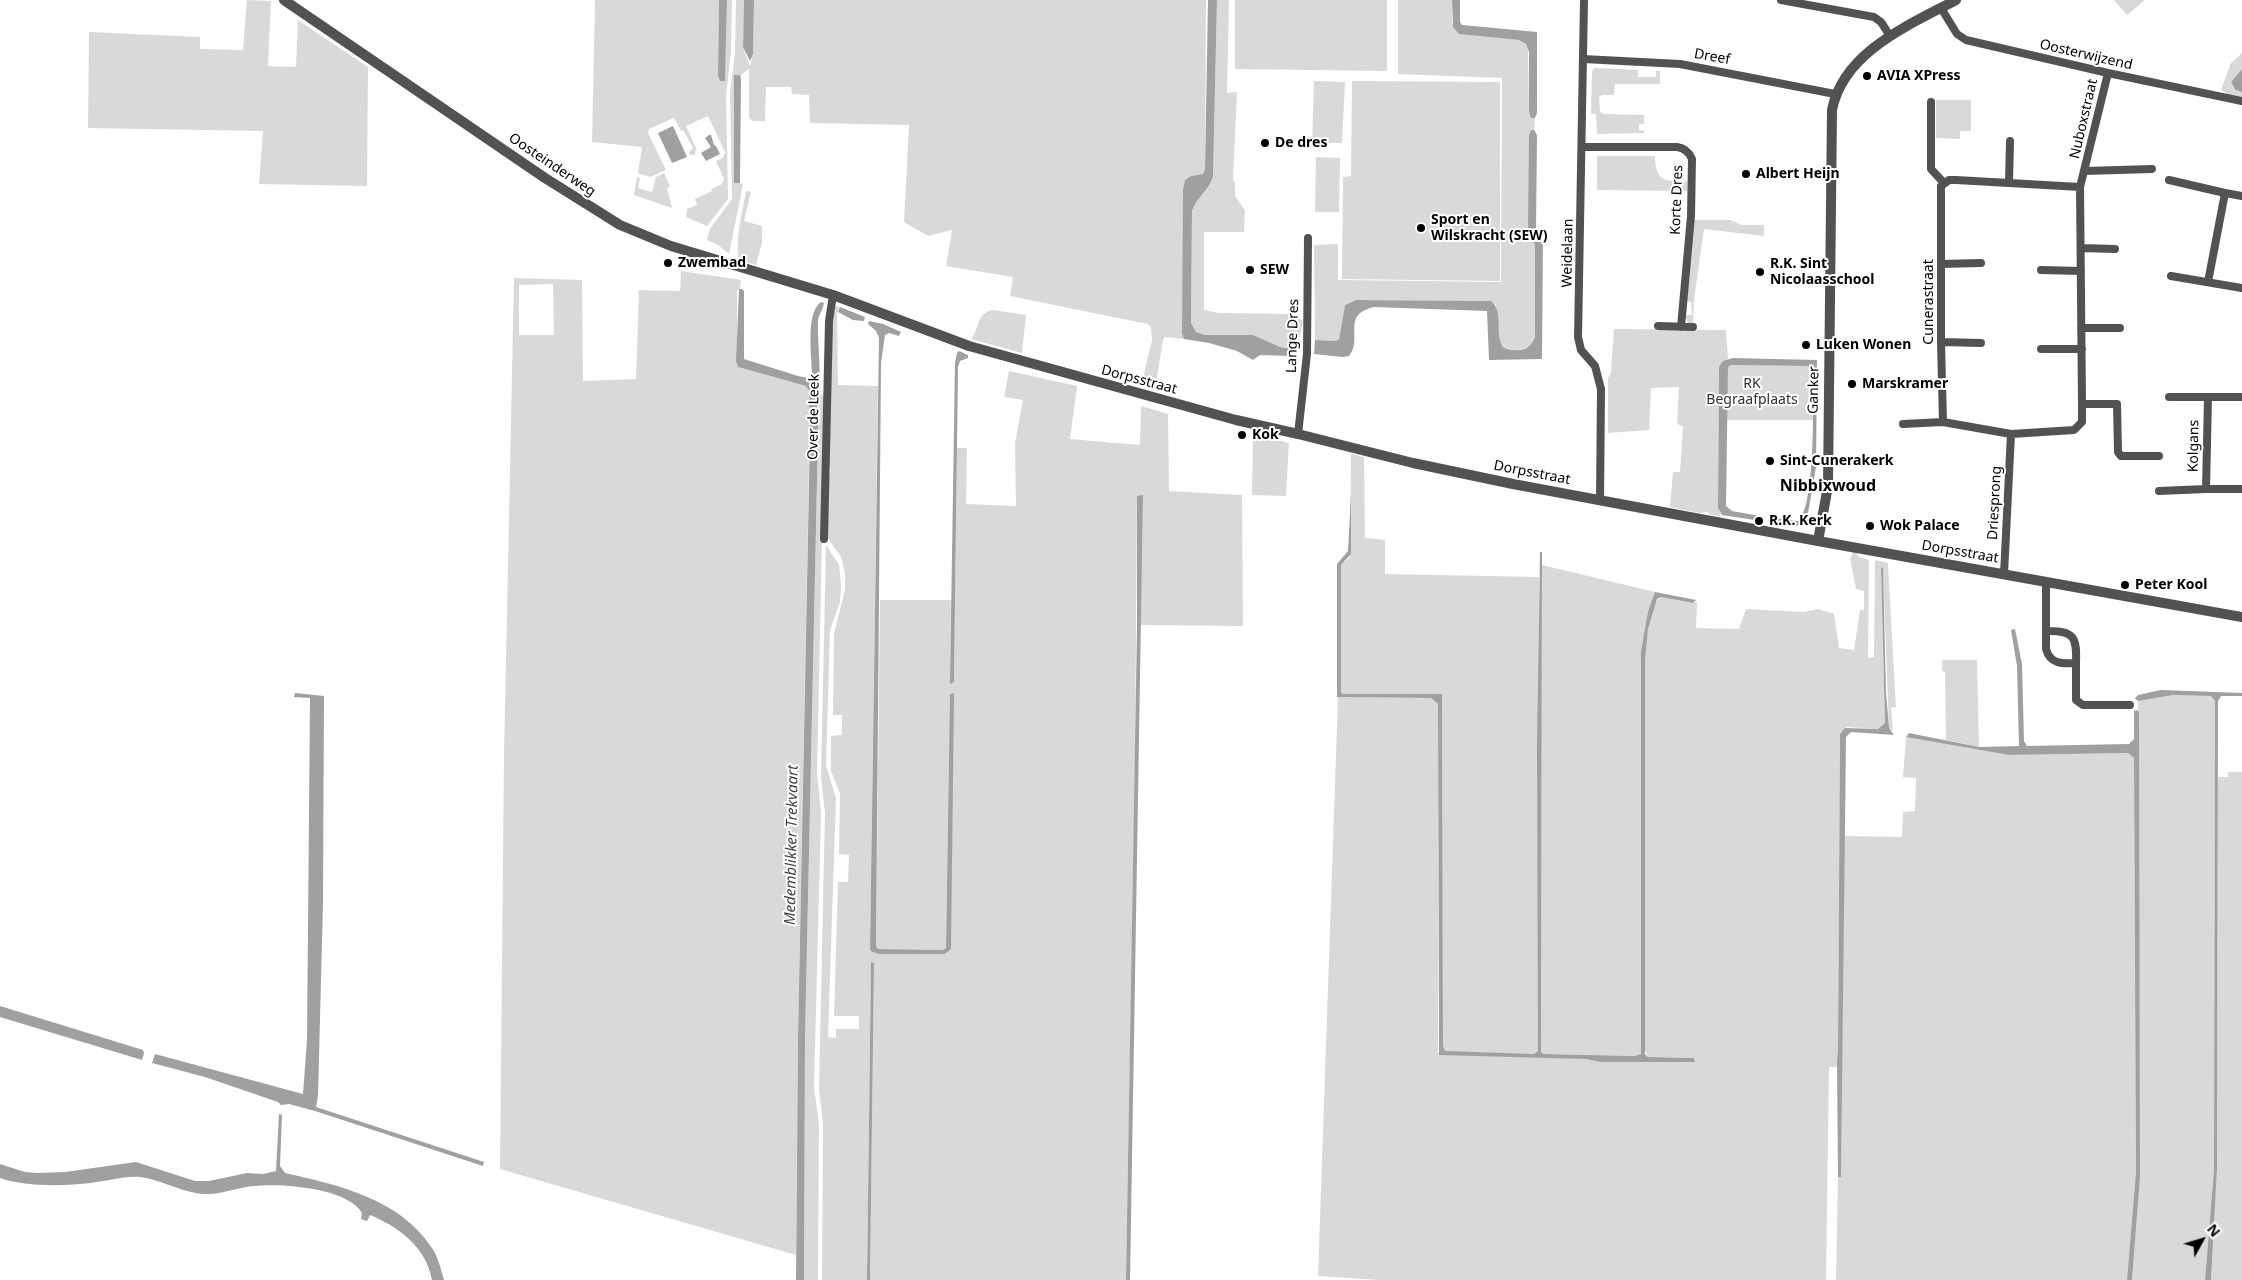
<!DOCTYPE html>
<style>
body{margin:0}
#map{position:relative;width:2242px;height:1280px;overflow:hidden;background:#fff;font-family:"Noto Sans",sans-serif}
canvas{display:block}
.north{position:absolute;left:2177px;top:1215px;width:50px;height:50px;-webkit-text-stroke:4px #fff;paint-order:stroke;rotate:51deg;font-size:14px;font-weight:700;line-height:20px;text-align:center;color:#000}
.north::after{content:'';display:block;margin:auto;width:18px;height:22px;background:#000;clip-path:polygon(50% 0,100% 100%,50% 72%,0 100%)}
</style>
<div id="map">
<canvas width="2242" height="1280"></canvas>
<div class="north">N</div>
</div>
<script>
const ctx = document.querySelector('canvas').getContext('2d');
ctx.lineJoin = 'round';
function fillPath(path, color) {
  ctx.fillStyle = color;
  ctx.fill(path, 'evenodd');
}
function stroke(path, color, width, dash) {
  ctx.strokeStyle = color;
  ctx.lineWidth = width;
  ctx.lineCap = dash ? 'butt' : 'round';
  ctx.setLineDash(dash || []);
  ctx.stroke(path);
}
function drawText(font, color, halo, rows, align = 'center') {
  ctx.font = font + ' "Noto Sans",sans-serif';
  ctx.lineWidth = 4;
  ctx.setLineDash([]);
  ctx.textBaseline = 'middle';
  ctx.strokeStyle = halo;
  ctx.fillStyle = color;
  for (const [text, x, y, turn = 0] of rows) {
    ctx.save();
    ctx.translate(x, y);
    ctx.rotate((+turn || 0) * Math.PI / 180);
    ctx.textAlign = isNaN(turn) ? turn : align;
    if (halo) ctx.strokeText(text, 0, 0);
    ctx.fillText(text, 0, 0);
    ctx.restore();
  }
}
const green = new Path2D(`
 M247 0 271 1 268 66 296 67 298 20 368 67 367 186 259 184 263 131 88 128 89 32 200 37V49L243 50Z
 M595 0H719L718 75 725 78 727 0H732L731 52 726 95 728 199 707 226 686 217 687 209 697 205 695 199 712 191V189L722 184 724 179 716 161 723 158 725 152 708 116 686 126 696 148 695 155H690L689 152 693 148 683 130 681 131 674 118 649 129 648 133 666 170 650 177 638 173 642 147 592 142Z
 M736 0H744L743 47 750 66 753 54 754 0H1206L1205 169 1203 174 1191 176 1185 180 1182 334 1184 339 1165 337 1163 340 1155 390 1141 386 1152 340 1151 327 1148 324 1010 296 1013 277 946 266 952 230 928 236 904 222 909 125 810 123 809 95 792 94 791 87H766L765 121H752L749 118V69L740 76 738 74 740 183 743 184 729 254 718 245 707 240 710 229 732 199 730 93 735 52Z
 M1217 0H1229L1227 93 1237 92 1233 181 1235 182V196L1245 210 1244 232H1204V310L1219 313 1293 314 1303 321 1297 350 1280 347 1253 335H1205L1196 332 1191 323 1192 211C1197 198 1207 189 1213 176Z
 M1235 0H1387V71L1235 69Z
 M1398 0H1452V23L1459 34 1519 40 1526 44 1528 49 1529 112 1531 118H1535L1529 236 1535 245V337C1529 352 1519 351 1504 348L1499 342 1496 305 1490 301 1356 300 1345 305 1339 339 1336 341 1315 340 1314 245 1338 244V280L1501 282 1502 78 1398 74Z
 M2114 0H2145L2127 15Z
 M2242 53V69L2231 82 2234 90 2242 92V98L2231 96 2221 90 2231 63Z
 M1595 68 1638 70V77H1656V71H1660V84H1615L1614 95H1602L1599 97 1600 111 1603 114 1644 115V124H1639V130L1644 131V133L1597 134 1596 114H1591L1592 71Z
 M1314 81 1345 82 1342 143H1312Z
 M1352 81 1500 82V281L1342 279 1343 177 1351 176Z
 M1936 100H1971V131H1960V139L1936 138Z
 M1597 156H1655C1655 182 1665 181 1687 182V191L1597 190Z
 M1316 157 1340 158 1339 212H1315Z
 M664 173 670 186 667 188 672 208 634 195 637 177 640 178 638 188 652 192 656 177Z
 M746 191 751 192 744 221 762 226V243L756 265 739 260C735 239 742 213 746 191Z
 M1694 220H1730L1742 225H1764V236L1704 229 1694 300 1693 323H1688L1685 315H1692L1691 302 1684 301Z
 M681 271 741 280 740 288 737 291V365L738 367 806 386 810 392V408H813L810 415 798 1038 796 1255 500 1169 504 755 514 278 582 280 583 381 636 379 639 290 680 291ZM553 284 554 335H519V285Z
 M832 305 840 307 837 314 838 385 878 386 870 948 874 953 947 954 950 694 946 948 943 950 878 949 876 947 880 600H951L950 682 954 683 957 448H967L966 504 1016 506 1015 443 1023 400 1004 397 1009 371 1077 386 1070 439 1140 445 1141 406 1168 414 1169 491 1242 495 1243 626 1140 625 1143 496H1137L1135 761 1126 1280H870L874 963H871L867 1280H822L823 1124 819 1089 825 813 821 777 826 545 839 565 841 585 840 602 830 630 826 765 836 798 828 1037 836 1038V1029H859V1016H834L838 882H848L849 855 839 854 840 793 831 771V736L842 735V715H833L834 634 845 590V574L841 557 827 537V480C831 474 832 469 828 464Z
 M993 310 1026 315 1022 353 971 339C980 328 976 313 993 310Z
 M1614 329 1726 330 1728 359 1719 367 1718 504 1721 517 1708 514V512L1700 513 1670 507 1673 472H1680L1683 426 1677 424 1679 387 1651 388 1649 430 1608 433V378L1611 373Z
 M1730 365 1809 366 1813 370V420H1726L1728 368Z
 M819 393 825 398 817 774 821 812 814 1087 819 1125 818 1280H804L805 1038 818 435V414L816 411 819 408Z
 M1253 434 1289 443 1286 496 1252 495Z
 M1351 454 1364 457 1365 538 1385 540V574L1539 577 1538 1051 1534 1054 1447 1052 1443 1050 1442 694H1343L1340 690 1341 565 1350 557Z
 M1853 552H1856L1859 557 1869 560 1868 658 1874 657 1875 560 1888 563 1896 707 1891 708 1893 731 1889 728 1883 569 1881 567 1885 723 1878 729 1847 727 1840 734 1838 1050 1837 1067H1829L1826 1280H1379L1318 1276 1338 697 1431 698 1438 704V1053L1586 1059 1600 1062H1695L1694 1058 1648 1057 1645 1051V660C1646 645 1648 605 1661 597L1693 603 1697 602 1696 628 1739 629 1746 609 1804 612 1818 609 1834 614 1839 648 1854 650 1860 610H1864V591L1856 589 1850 558Z
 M1542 565 1655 592 1648 611 1641 651 1642 1053 1639 1056 1544 1054 1541 1052Z
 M1942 660H1977L1979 747 1946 740 1945 672 1942 671Z
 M2173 695 2211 696 2215 701 2214 1169 2205 1280H2132L2140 1177 2138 701Z
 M1906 737 2009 755 2128 753 2134 758 2136 1172 2127 1280H1836L1838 1177 1841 1176 1844 836 1902 837 1903 812 1915 811 1916 778 1903 777Z
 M2228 772H2242V1280H2211L2217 1169 2218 777H2228Z`);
const water = new Path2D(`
 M719 0H727L725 81H720L718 75Z
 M744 0H754L753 54 750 61 743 47Z
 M1208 0H1217L1213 176C1209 190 1197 197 1192 211L1191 323 1196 332 1205 335H1253L1280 347 1297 350V354L1290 356 1260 355 1253 360 1237 351 1209 343 1184 339 1182 334 1183 190 1185 180 1191 176 1203 174 1205 169Z
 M1452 0H1460V22L1462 25 1537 32V113L1535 118H1531L1529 112V52L1526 44 1519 40 1459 34 1453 27Z
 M2242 69V92L2235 90 2231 82Z
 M734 75H740L741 79 740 183H734Z
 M673 126 687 157 672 163 658 133Z
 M1531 130H1534L1537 135 1536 231 1543 236 1542 359 1489 360 1487 311 1374 307C1340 315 1364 338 1349 356L1343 357 1314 354 1315 340 1336 341 1339 339 1345 305 1356 300 1491 301C1505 312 1493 335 1504 348 1519 352 1529 352 1535 337V245L1528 232 1529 136Z
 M709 135H711L714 145 716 146 720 154 706 161 701 153 711 147 705 138Z
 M739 289H742L744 291V359L798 376 808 378 812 375C812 357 805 313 821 302L824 303C823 310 818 315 818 322 817 343 824 397 816 411L818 414V435L805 1038 804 1280H796L798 1038 810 433V415L813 409 809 407 810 392 806 386 738 367 736 361Z
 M840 307 865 317 864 321 853 320 838 312Z
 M869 321 883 324 901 332 899 336 889 333 885 335 881 363 876 946 878 949 943 950 946 948 950 694 954 693 951 949 945 954H879L872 952 870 949 879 338 876 331 868 324Z
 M959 351 968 355V358L960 361 958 367 954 682 951 684 950 682 955 363 957 353Z
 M1733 358 1817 360 1816 467 1807 519 1802 524 1793 527 1771 522 1773 518 1798 521C1816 508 1813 395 1813 370L1808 366 1730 365 1728 368 1726 506 1732 511 1760 516 1762 517 1761 521 1722 515 1718 508 1719 367 1723 361Z
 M1351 494V554L1341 565V692L1343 694H1442L1443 1046 1445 1051 1534 1054 1538 1051 1537 747 1540 552H1542L1541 1052 1544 1054 1635 1056 1641 1054V651L1648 611 1655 592 1696 600 1693 603 1661 597 1657 599 1648 629 1645 660V1054L1648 1057 1694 1058 1695 1062H1600L1586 1059 1439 1055 1438 704 1431 698 1337 697V564L1348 551Z
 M1143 495 1130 1280H1126L1137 625V496Z
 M1883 567 1886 692 1889 728 1894 735 1851 732 1846 737 1841 1177H1838L1837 1061 1838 1049 1840 734 1845 728 1878 729 1885 723 1881 568Z
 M2015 629 2022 664 2024 741 2027 746 2129 744 2134 739V711L2137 710 2139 713 2140 1177 2132 1280H2127L2136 1172 2134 758 2128 753 2009 755 1906 737 1909 733 1979 747 2019 746 2017 666 2011 630Z
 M2161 690 2242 693V696H2221L2218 701 2217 1169 2211 1280H2205L2214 1169 2215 701 2211 696 2173 695 2138 701 2135 698 2138 695Z
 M295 693 324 696 323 903 318 1096 316 1107 484 1162 483 1166 315 1111 289 1104 281 1105 278 1102 205 1077 152 1063 155 1054 303 1094 307 1040 310 698 294 697Z
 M871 962 874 963 870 1280H867Z
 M0 1006 143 1050 144 1053 142 1060 0 1017Z
 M279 1114 282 1115 280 1166 285 1173C339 1185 400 1199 432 1248 438 1257 441 1269 444 1280H432C426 1247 399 1227 370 1215L367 1221 361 1219 362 1213C348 1188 281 1183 255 1186 240 1187 225 1193 210 1194 185 1195 164 1180 140 1177 124 1176 107 1181 91 1183 65 1186 24 1187 0 1178V1164L25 1172 37 1173 65 1172 136 1162 195 1181H209L247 1173 263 1174 276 1171Z`);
const minor = new Path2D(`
 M1584 0 1578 337 1581 350 1595 366 1601 389 1600 501
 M1781 0 1874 17 1881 22 1890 36
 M1941 8 1957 34 1966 40 2108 73 2242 101
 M1583 59 1680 64 1835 94
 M2108 73 2080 187 2082 404H2117L2118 452 2121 456H2159
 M1931 102V169L1943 182
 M1582 147H1677C1685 148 1689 152 1692 159L1691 216 1681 327
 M2084 171 2152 169
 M2169 180 2225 193
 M2009 182 2010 141
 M2081 248 2115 249
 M1941 264 1981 263
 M2041 270 2081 271
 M2171 276 2242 288
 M2208 282 2225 193 2242 196
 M1658 326 1693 327
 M2081 328H2120
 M1941 342 1981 343
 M2041 349H2082
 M2169 397H2242
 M2208 397 2206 489H2242
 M1943 422 1941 342V186L1949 180H1956L2080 187
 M1903 424 1943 422 2011 434
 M1298 434 1307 354 1308 238
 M2159 491 2206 489
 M824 539 829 321 833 295
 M2004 574 2011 434 2074 430 2082 422V404
 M2046 582V649C2050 664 2062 664 2076 663V700L2083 705H2130
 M2046 631C2074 630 2077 637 2076 663`);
const tertiary = new Path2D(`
 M284 0 545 178 620 225 671 246 833 295 969 346 1236 420 1298 434 1413 463 1513 484 1818 541 2242 617
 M1818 541 1828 486 1832 110C1843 52 1909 25 1956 0`);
const markers = [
 [1867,76,5,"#000"],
 [1265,143,5,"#000"],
 [1746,174,5,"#000"],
 [1421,228,5,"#000"],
 [668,263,5,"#000"],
 [1250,270,5,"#000"],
 [1760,272,5,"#000"],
 [1806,345,5,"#000"],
 [1852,384,5,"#000"],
 [1242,435,5,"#000"],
 [1770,461,5,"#000"],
 [1759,521,5,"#000"],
 [1870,526,5,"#000"],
 [2125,585,5,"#000"]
];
const streetNames = [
 ["Oosterwijzend",2086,55,13],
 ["Dreef",1712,57,10],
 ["Nuboxstraat",2084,119,-77],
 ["Oosteinderweg",552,165,34],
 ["Korte Dres",1677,200,-88],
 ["Weidelaan",1568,253,-89],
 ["Cunerastraat",1929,302,-90],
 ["Lange Dres",1293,336,-88],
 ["Dorpsstraat",1139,380,15],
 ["Ganker",1814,390,-89],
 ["Over de Leek",814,417,-89],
 ["Kolgans",2194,446,-89],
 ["Dorpsstraat",1532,473,11],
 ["Driesprong",1995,503,-87],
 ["Dorpsstraat",1960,552,10]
];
const poiNames = [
 ["AVIA XPress",1877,76],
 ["De dres",1275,143],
 ["Albert Heijn",1756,174],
 ["Sport en",1431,220],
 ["Wilskracht (SEW)",1431,236],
 ["Zwembad",678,263],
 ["R.K. Sint",1770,264],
 ["Nicolaasschool",1770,280],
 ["SEW",1260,270],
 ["Luken Wonen",1816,345],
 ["Marskramer",1862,384],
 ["Kok",1252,435],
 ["Sint-Cunerakerk",1780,461],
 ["R.K. Kerk",1769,521],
 ["Wok Palace",1880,526],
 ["Peter Kool",2135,585]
];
const parkNames = [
 ["RK",1752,384],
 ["Begraafplaats",1752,400]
];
const waterNames = [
 ["Medemblikker Trekvaart",792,845,-89]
];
const quarterNames = [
 ["Nibbixwoud",1828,486]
];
fillPath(green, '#d9d9d9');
fillPath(water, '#a0a0a0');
stroke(minor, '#525252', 8);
stroke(tertiary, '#525252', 10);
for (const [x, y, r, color] of markers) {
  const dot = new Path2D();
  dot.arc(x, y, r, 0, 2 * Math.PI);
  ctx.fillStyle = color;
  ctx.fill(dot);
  stroke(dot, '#fff', 2);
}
drawText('14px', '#000', '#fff', streetNames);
drawText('bold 14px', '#000', '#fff', poiNames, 'left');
drawText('14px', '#303030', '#fff', parkNames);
drawText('italic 15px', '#414141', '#fff', waterNames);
drawText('bold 16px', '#000', '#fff', quarterNames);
</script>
